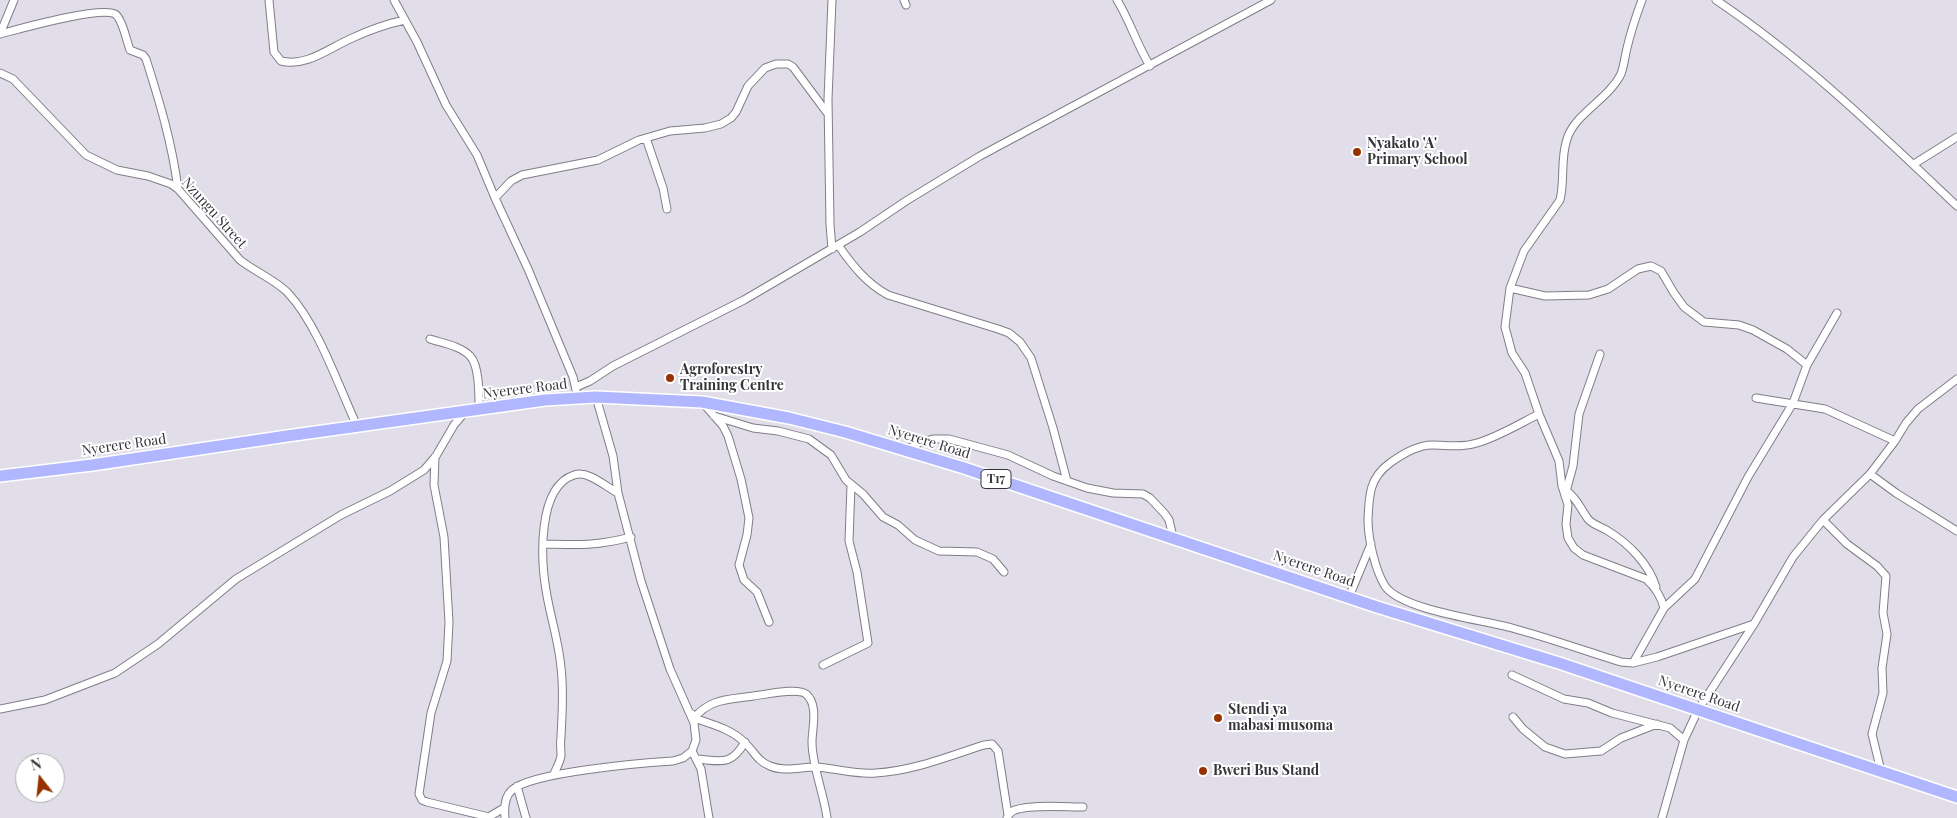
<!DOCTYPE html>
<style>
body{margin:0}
#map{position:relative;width:1957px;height:818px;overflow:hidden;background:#e1deea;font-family:"Playfair Display",serif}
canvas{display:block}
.north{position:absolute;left:15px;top:753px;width:50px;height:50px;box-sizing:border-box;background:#fff;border:1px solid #aeaeb0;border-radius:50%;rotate:344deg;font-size:14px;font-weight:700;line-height:20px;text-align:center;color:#353439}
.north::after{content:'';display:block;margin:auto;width:18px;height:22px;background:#973200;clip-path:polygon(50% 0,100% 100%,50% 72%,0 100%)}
</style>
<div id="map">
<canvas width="1957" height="818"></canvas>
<div class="north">N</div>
</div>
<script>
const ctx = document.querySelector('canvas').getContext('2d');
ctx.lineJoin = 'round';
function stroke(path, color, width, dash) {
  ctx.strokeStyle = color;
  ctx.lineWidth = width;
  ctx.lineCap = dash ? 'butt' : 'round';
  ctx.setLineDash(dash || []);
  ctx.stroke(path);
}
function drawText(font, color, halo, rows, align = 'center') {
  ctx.font = font + ' "Playfair Display",serif';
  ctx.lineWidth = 4;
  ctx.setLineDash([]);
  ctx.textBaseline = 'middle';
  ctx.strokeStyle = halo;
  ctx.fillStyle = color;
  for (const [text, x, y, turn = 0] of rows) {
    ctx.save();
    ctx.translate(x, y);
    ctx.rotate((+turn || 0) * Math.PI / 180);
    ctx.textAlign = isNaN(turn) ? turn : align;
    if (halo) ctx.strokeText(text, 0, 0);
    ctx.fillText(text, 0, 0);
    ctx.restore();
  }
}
const street = new Path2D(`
 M269 0 274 52 281 61C306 67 328 49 350 39 367 31 386 24 405 20
 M394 0 417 42 446 105 477 155 495 198 528 269 573 377 576 390
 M904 0 906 5
 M1117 0C1130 21 1137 45 1150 66
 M1716 0C1804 59 1881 134 1957 206
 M0 34C19 29 100 6 115 14 122 18 127 42 130 50L143 55 146 59C160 103 172 143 178 189
 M0 34 14 0
 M0 73 13 79 86 155 117 170 148 176 171 184 178 189 240 260C254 271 277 281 288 293 318 325 338 385 357 426
 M646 138 663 188 667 209
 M1914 164 1957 137
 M495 198 511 181 522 175 598 160 639 140 670 131 705 128 721 124 731 118 736 112 748 86 765 68 776 64H788L793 67 828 114
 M838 245C853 266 866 283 888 295L998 329 1009 333 1020 342 1031 358 1053 428 1067 481
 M832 249 830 224 828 99 832 0
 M1510 288 1545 296 1589 295 1608 289 1638 269 1651 266 1661 271 1674 293 1684 307 1704 322 1739 325 1753 330 1787 349 1807 365
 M430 339C442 343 461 346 470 356 480 366 479 397 479 410
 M576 387 590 381 613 366 744 300 860 232 906 201 980 156 1271 0
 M1756 398 1825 409 1895 441
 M702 402 723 426 728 436 741 479 749 518 747 535 739 565 744 580 757 592 769 622
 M1539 414C1519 424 1498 437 1477 443 1462 448 1447 445 1432 445 1418 445 1401 455 1390 463 1369 478 1369 496 1368 520 1368 538 1375 570 1385 586 1401 610 1483 620 1512 628 1549 638 1585 651 1621 662L1633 663 1657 657 1754 624
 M714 416 753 428 778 431 809 439 831 455 846 480 863 494 883 517 898 525 915 540 939 551 977 552 993 559 1004 572
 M906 450 919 443 933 439H949L1008 455 1053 476 1087 488 1113 493 1143 494 1150 498 1165 514 1169 520 1173 537
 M435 457 434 485 444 537 449 622 447 661 431 713 419 794 422 800 427 802 489 817
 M1870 474 1896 493 1957 531
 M1567 491C1578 500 1580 508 1588 519 1593 525 1602 527 1608 531 1628 543 1649 564 1656 587
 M1565 495 1573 466 1579 414 1600 354
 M1823 520 1847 544 1877 566 1886 576 1883 613 1887 634 1882 668 1883 693 1872 734 1881 771
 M543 544C576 545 598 546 631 537
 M1349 597 1371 544
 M1664 608 1695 579 1748 477 1793 403 1807 365 1837 313
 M1633 663 1664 608C1661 596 1655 587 1646 579L1583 555 1574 548 1568 538 1566 524 1568 505 1562 486 1559 461 1539 414 1525 373 1512 353 1505 327 1510 288 1524 251 1560 200C1565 180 1560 160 1567 139 1575 113 1608 100 1621 74 1624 66 1625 56 1627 48 1631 31 1636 16 1642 0
 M823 665 868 643 857 572 849 541 851 485
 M1512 675 1564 699 1588 703 1612 713 1670 728 1684 740
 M0 709 45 700 115 673 158 644 236 579 341 515 390 491 424 470 436 456 454 425 465 412
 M692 714 694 718C711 724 732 729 745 743 754 751 757 761 770 766 784 772 801 767 815 767 836 768 855 775 876 773 913 771 949 756 984 745L992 744 998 751 1008 815
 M1513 717 1523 729 1545 747 1565 754 1601 751 1621 738 1657 724
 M694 718C711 698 728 700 753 696 764 695 797 687 806 694 819 705 812 728 812 742 812 766 824 794 827 818
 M692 751 701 769 709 818
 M697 759C722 761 731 766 745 742
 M554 774C556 769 560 762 561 756 561 750 560 743 561 737 562 715 564 691 561 668 559 642 550 616 546 590 541 560 537 487 574 475 588 470 606 487 618 493
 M517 786 526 818
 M487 818 504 808
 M505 818C504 808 504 797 512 790 532 772 642 763 673 761L683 758 692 751 696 740 694 723 670 669 641 581 618 493 613 456 596 397
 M1007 818C1009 814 1011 811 1015 810 1031 804 1065 807 1083 807
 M1662 818 1684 740 1698 710 1754 624 1793 557 1823 520 1870 474 1895 441 1906 423 1918 409 1957 379`);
const primary = new Path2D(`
 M0 476 92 465 287 436 545 400 596 397 702 402 789 418 845 432 964 468 1377 607 1559 663 1957 797`);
const markers = [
 [1357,152,5,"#973200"],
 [670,378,5,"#973200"],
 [1218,718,5,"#973200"],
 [1203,771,5,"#973200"]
];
const shields = [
 [996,479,30]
];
const shieldNames = [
 ["T17",996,479]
];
const poiNames = [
 ["Nyakato 'A'",1367,144],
 ["Primary School",1367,160],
 ["Agroforestry",680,370],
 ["Training Centre",680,386],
 ["Stendi ya",1228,710],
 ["mabasi musoma",1228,726],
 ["Bweri Bus Stand",1213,771]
];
const streetNames = [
 ["Nzungu Street",214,213,48],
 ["Nyerere Road",525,389,-7],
 ["Nyerere Road",929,442,17],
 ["Nyerere Road",124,445,-8],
 ["Nyerere Road",1314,569,19],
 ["Nyerere Road",1699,694,19]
];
stroke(street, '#807d88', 9);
stroke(primary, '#fff', 14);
stroke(street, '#fff', 7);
stroke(primary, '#b0b7fe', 11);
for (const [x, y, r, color] of markers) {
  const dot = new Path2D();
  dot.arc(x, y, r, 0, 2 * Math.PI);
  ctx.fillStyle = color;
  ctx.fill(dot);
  stroke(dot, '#fff', 2);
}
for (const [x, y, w] of shields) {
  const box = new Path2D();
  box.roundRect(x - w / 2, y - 9.5, w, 19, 4);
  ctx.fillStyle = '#fff';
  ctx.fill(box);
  stroke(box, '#353439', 1);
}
drawText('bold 12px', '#353439', null, shieldNames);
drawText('bold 14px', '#353439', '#fff', poiNames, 'left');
drawText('14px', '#353439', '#fff', streetNames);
</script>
